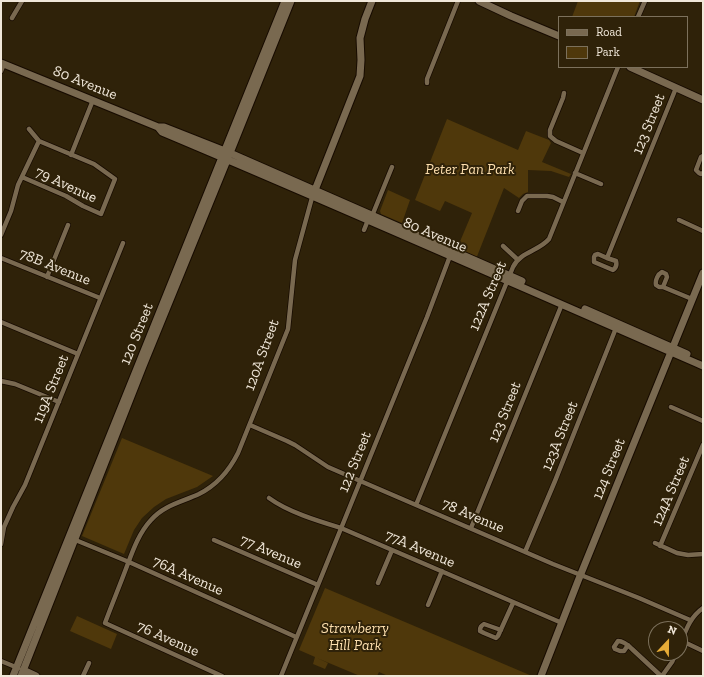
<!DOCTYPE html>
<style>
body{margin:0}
#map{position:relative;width:704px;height:677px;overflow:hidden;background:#2f2209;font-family:"Zilla Slab",serif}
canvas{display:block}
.frame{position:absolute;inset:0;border:2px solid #f0e7d9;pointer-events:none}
.legend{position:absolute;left:558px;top:16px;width:130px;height:52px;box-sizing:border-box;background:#2f2209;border:1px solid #7c715c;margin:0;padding:5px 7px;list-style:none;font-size:12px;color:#f0e7d9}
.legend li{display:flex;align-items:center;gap:8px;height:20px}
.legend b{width:20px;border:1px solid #7c715c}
.north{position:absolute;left:648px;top:621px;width:40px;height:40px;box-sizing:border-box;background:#2f2209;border:1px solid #7c715c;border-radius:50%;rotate:22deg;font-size:11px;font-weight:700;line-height:16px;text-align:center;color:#f0e7d9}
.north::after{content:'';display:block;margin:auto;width:14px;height:18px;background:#e7ac37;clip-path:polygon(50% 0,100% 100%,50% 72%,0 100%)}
</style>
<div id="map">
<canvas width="704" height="677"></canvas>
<div class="frame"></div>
<ul class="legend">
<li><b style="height:5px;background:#796950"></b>Road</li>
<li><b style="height:11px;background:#4f380b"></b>Park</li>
</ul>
<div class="north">N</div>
</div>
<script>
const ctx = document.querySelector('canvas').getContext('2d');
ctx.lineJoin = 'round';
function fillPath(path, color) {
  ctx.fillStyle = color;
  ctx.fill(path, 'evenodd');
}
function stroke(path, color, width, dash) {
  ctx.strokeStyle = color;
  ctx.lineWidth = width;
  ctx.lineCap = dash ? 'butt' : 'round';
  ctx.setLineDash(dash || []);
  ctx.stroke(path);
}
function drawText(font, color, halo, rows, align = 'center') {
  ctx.font = font + ' "Zilla Slab",serif';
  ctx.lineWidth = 4;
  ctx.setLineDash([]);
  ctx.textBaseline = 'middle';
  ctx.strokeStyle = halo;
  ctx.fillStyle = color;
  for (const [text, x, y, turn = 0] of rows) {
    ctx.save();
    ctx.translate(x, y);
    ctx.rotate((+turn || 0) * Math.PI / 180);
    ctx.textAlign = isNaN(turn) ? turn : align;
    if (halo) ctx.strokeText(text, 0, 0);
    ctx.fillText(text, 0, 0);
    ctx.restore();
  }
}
const green = new Path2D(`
 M578 1H640L634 17H572Z
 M447 119 518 150 526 131 549 140 551 143 542 162 571 174 569 177 551 171 528 170V192L523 194 519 198 504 188 476 259 456 251 472 213 445 201 440 211 415 200Z
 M388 190 410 200 402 223 381 214 380 211Z
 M122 438 213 476 197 487 166 499 154 507 142 518 134 530 124 554 82 536Z
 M325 588 532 676H388L379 672 377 676H360L317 658 328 663 325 669 313 664 315 657 299 650Z
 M77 616 117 634 111 649 70 631Z`);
const street = new Path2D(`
 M638 17 645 1
 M12 18 22 1
 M1 71 4 64
 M427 83V79L458 1
 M564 93 563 98 550 130V136L556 141 583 153
 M71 155 93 100
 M703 156 701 157 696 170 699 173 701 174 703 173
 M575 173 601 184
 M22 177 66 196 83 206 101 214 115 179 94 164 39 141 29 129
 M518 211 522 201 527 196H547L553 197 563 202
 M372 216 392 167
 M679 220 703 231
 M364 230 368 220
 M1 235 11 211 18 185 39 141
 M503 246 517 259
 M1 258 100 298
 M607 258 616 261C617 265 616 268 613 270L594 262V257L595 255 598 254 607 258 676 88
 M662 272 666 274 667 277 663 287H659L656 285C655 280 658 274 662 272Z
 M47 277 68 225
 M663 287 692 299
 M1 322 78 354
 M1 381 15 384 59 402
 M671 407 703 421
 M250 425 287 441 295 445 328 467 365 483 553 564 639 598 690 620
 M269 498C288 512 318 521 341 528L562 623
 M416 505 513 267C520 252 539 251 549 239L618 67
 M471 528 562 304
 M73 539 129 562 296 637
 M214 540 318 585
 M655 543 677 553 688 555 703 554
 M1 544 4 527 13 507 25 485 123 243
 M660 546 703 445
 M525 552 555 481 616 328
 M378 583 392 550
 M428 605 442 571
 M501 630 484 624C481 626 480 627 480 631L484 633 496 638 498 636 513 603
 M682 641 703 651
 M628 645 624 651H620L615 649 614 647 618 641C623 641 628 645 632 649L661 676
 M680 645C686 630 690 617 703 608
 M1 661 18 668
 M83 676 89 663
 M222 676 105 623C112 604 120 585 127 566 133 550 139 533 151 520 164 505 182 502 199 494 217 485 229 471 238 453L288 329 295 260 313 194
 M281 676 427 317 450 256
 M662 676 672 662 676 653`);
const secondary = new Path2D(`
 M479 1 511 16 559 36
 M1 63 158 127 162 132C343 208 523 288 703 366
 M630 67 703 100
 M158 127H164L230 153 522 281
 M315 190 360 76 361 60 360 38 365 19 372 1
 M585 309 687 354
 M23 670 36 676
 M13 676 285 1
 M21 676 143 366 230 153 291 1
 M541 676 578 581 703 273`);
const streetNames = [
 ["80 Avenue",85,83,22],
 ["123 Street",649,124,-68],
 ["79 Avenue",66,185,25],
 ["80 Avenue",435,235,23],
 ["78B Avenue",55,267,22],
 ["122A Street",488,296,-67],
 ["120 Street",137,334,-68],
 ["120A Street",262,355,-70],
 ["119A Street",51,389,-68],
 ["123 Street",505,412,-68],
 ["123A Street",560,436,-68],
 ["122 Street",355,462,-68],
 ["124 Street",609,469,-68],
 ["124A Street",671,491,-67],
 ["78 Avenue",473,516,23],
 ["77A Avenue",420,549,23],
 ["77 Avenue",271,552,23],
 ["76A Avenue",188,576,24],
 ["76 Avenue",168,639,24]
];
const parkNames = [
 ["Peter Pan Park",470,170],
 ["Strawberry",355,629],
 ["Hill Park",355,646]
];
fillPath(green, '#4f380b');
stroke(street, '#170b00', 6);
stroke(secondary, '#170b00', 9);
stroke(street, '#796950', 4.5);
stroke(secondary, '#796950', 7);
drawText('15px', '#f0e7d9', '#2f2209', streetNames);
drawText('italic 15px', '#fddfae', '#2f2209', parkNames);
</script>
